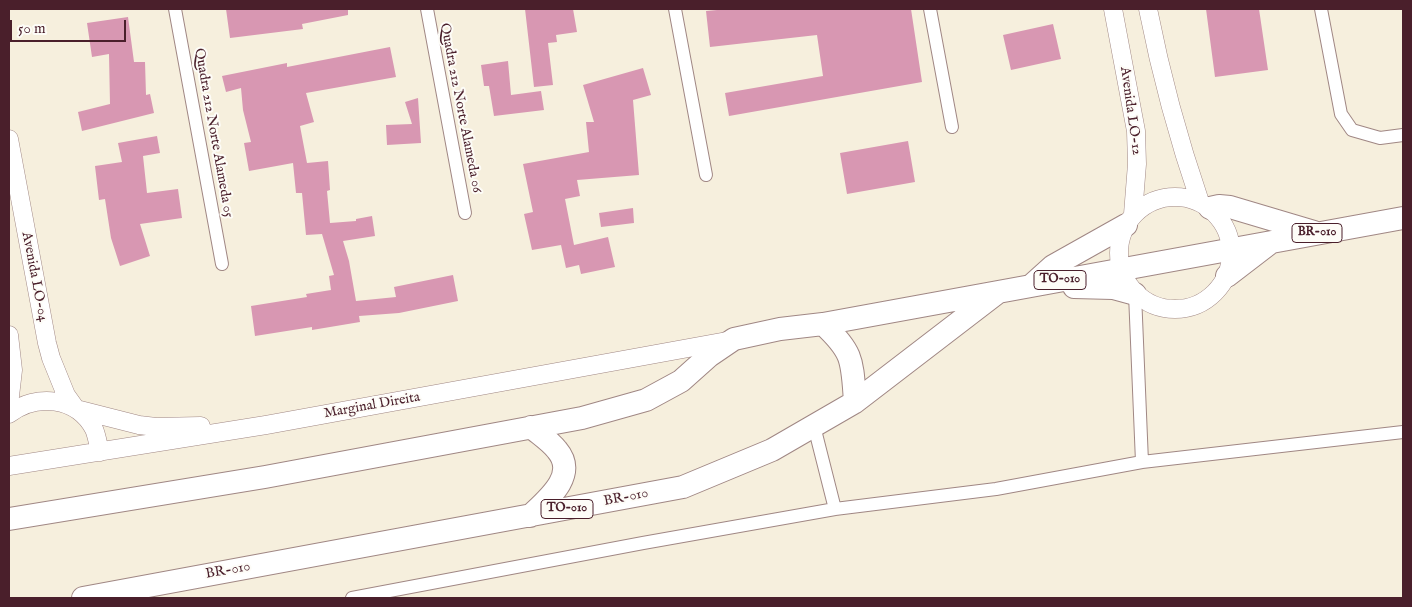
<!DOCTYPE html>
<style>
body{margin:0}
#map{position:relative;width:1412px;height:607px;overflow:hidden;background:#f6efdd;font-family:"IM FELL English",serif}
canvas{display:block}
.frame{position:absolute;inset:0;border:10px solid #4a1f2b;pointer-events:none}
.scale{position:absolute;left:10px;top:20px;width:116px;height:22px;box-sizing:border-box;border:2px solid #4a1f2b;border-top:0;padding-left:6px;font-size:15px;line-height:18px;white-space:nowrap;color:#4a1f2b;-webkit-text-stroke:4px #fdfcf7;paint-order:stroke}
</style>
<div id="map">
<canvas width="1412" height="607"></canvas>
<div class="frame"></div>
<div class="scale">50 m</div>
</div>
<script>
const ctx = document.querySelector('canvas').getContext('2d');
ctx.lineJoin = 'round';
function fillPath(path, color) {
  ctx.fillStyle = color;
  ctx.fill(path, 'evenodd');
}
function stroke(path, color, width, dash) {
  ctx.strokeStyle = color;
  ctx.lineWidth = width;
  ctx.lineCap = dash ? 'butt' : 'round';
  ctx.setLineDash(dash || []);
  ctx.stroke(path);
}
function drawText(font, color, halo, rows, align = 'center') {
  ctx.font = font + ' "IM FELL English",serif';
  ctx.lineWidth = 4;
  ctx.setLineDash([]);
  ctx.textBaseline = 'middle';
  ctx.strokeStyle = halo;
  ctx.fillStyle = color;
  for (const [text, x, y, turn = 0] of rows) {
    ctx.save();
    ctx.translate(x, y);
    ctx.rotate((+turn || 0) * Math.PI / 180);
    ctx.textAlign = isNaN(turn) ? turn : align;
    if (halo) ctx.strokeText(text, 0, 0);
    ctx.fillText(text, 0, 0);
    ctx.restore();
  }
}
const building = new Path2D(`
 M226 9H348V15L302 24 303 29 230 38Z
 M525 9H573L577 32 556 35 557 42 548 43 553 85 534 87Z
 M717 9H911L922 82 729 116 725 93 823 76 817 35 710 47 706 11 717 10Z
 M1206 9H1259L1268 70 1215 77Z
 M128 17 134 62H145L146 95 150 94 154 113 82 131 78 112 110 104 109 54 92 57 87 23Z
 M1053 24 1061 59 1011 70 1003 35Z
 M390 47 396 77 306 93 314 122 300 126 307 163 328 161 330 190 327 191 330 223 356 221V219L372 216 375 236 343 241 349 261 356 301 396 297 394 287 453 275 458 301 399 313 359 316 360 322 312 330V327L255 336 251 306 307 297 306 294 331 290 329 276 334 275 322 234 306 235 302 193H296L293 163 249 171 244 143 251 142 243 110 241 88 226 92 222 76 287 63V67Z
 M508 61 511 95 541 91 544 110 494 116 489 86H484L481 65Z
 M643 68 651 95 633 100 639 175 577 180 580 196 565 199 574 245 608 237 615 267 581 274 579 265 566 268 561 245 532 250 524 214 533 212 523 164 589 152 586 122H594L583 85Z
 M418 98 421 143 387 145 386 125 412 124 405 102Z
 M157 136 160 153 143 156 147 193 178 189 182 218 140 224 150 256 120 266 111 238 105 199 99 200 95 166 122 162 118 143Z
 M908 141 915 182 847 194 840 153Z
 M633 208 634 223 601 227 599 213Z`);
const street = new Path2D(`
 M175 9 222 264
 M427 9 465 213
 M675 9 706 175
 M930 9 952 127
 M1321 9 1341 114 1352 130 1380 138 1403 135
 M1135 294 1142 462
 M814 426 835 509
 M352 598 643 543 835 509 996 489 1142 462 1403 432`);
const secondary = new Path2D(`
 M1113 9 1136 131 1137 164 1133 214
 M1148 9C1161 75 1178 138 1200 202
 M9 139 47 343 51 358 66 395 76 409 139 425 156 427 201 426
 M1119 253a56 56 0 1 1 112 0a56 56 0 1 1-112 0Z
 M9 335 13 370 9 405
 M9 414C36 393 77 397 94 429 97 436 98 444 100 452
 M9 466 266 425 727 341`);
const highway = new Path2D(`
 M1210 208 1219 206 1230 207 1314 232
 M1227 276 1270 243
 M1033 284 1053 266 1126 225
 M1074 287 1113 288 1135 294
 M823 324C854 353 852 361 855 402
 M530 516C548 499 578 475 557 450 550 441 539 434 531 427
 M9 519 265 477 582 418 646 400 681 381 709 356 734 339 780 329 823 324 1403 218
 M83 598 683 487 772 450 855 402 997 293`);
const shields = [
 [1317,233,50],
 [1060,280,52],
 [567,509,52]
];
const shieldNames = [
 ["BR-010",1317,233],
 ["TO-010",1060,280],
 ["TO-010",567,509]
];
const streetNames = [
 ["Quadra 212 Norte Alameda 06",460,108,79],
 ["Avenida LO-12",1130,111,82],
 ["Quadra 212 Norte Alameda 05",213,133,80],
 ["Avenida LO-04",34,277,79],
 ["Marginal Direita",372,406,-10],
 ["BR-010",626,498,-11],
 ["BR-010",228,571,-10]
];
fillPath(building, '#d897b2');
stroke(street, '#a08784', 14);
stroke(secondary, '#a08784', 19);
stroke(highway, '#a08784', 24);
stroke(street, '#fff', 12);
stroke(secondary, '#fff', 18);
stroke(highway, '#fff', 22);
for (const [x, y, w] of shields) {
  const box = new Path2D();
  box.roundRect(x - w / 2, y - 9.5, w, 19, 4);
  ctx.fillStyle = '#fdfcf7';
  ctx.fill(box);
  stroke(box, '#4a1f2b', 1);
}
drawText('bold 12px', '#4a1f2b', null, shieldNames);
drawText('14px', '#4a1f2b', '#fdfcf7', streetNames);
</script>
